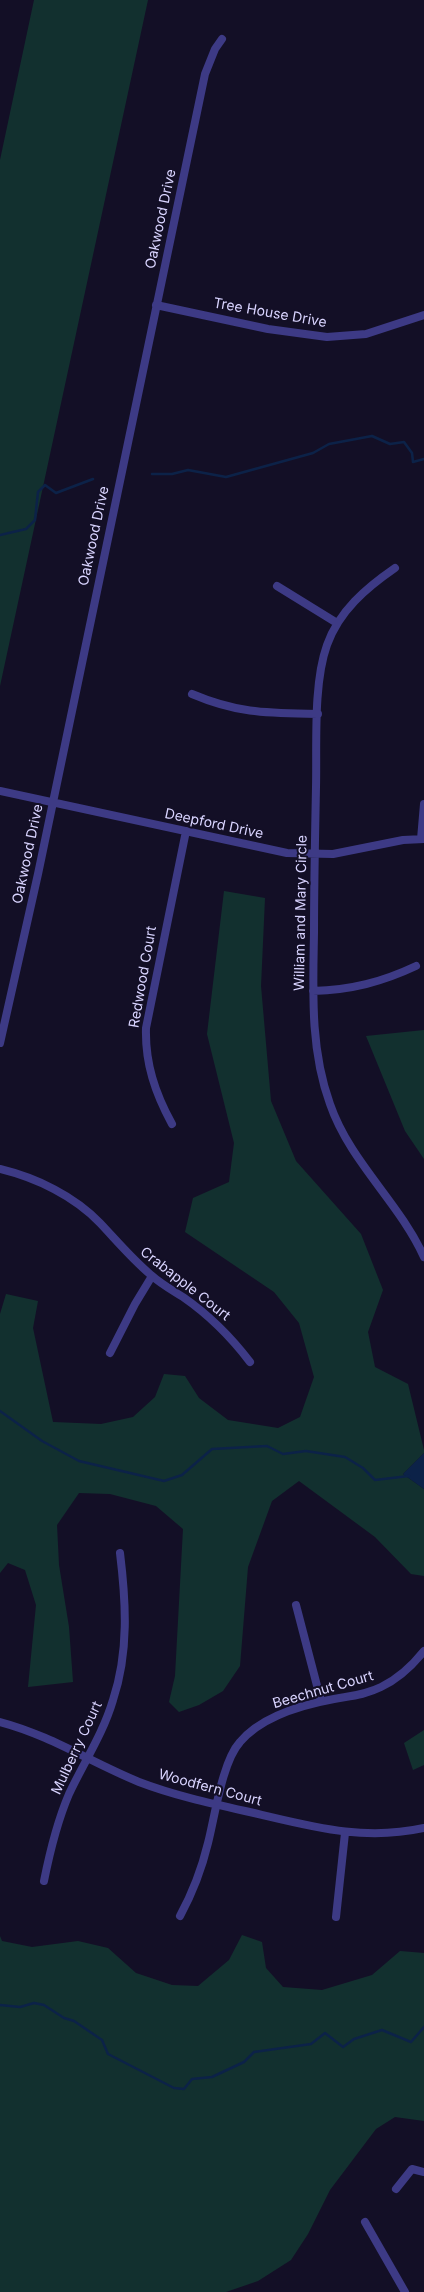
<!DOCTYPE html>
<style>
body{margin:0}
canvas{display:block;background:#130f26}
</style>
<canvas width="424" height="2292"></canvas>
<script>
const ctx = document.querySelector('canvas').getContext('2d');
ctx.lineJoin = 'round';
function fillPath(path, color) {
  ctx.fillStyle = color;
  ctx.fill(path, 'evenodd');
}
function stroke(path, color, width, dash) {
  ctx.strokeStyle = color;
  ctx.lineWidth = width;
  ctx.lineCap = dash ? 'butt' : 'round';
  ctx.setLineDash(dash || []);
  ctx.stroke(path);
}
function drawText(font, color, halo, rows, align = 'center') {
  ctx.font = font + ' Inter,sans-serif';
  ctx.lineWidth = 4;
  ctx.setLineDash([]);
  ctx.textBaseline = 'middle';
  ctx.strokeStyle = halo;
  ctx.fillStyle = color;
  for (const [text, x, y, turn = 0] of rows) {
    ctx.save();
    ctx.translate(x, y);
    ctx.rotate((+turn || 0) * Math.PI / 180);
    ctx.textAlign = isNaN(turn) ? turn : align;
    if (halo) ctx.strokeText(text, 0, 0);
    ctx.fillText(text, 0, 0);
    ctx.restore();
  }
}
const green = new Path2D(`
 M34 0H148L0 686V160Z
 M224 891 265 898 261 986 271 1101 296 1161 361 1234 383 1290 368 1332 375 1367 408 1384 424 1450V1453L403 1474 424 1489V1576L411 1574 375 1537 299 1481 272 1501 248 1567 240 1666 223 1691 199 1705 179 1712 169 1702 175 1676 183 1529 156 1506 110 1494 79 1493 57 1525 59 1565 69 1627 73 1682 28 1687 36 1605 25 1570 8 1563 0 1573V1314L6 1294 38 1301 33 1328 53 1422 101 1424 133 1417 155 1397 164 1374 185 1376 199 1398 228 1420 278 1428 300 1417 314 1377 299 1323 274 1292 185 1232 193 1198 229 1182 234 1143 207 1034Z
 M424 1030V1159L405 1131 366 1036Z
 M424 1730V1765L413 1770 404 1743Z
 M242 1935 262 1942 266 1968 283 1987 322 1990 372 1975 400 1951 424 1953V2121L395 2117 376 2129 330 2190 308 2234 291 2260 258 2281 226 2292H0V1936L2 1941 32 1947 78 1941 108 1948 136 1973 172 1985 198 1986 229 1960Z`);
const water = new Path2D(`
 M424 1453V1489L403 1474Z`);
const stream = new Path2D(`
 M152 474H172L188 470 226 477 313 453 329 444 372 436 390 444 404 442 412 453 413 462 424 459
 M0 535 26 529 35 520 38 492 45 485 56 493 93 479
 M0 1411 42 1441 79 1461 164 1481 182 1475 212 1449 267 1446 283 1454 306 1451 345 1457 363 1468 375 1480 409 1476
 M0 2005 20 2007 34 2003 44 2005 64 2018 74 2021 102 2040 108 2054 174 2088 184 2089 192 2079 212 2077 244 2062 254 2052 311 2044 325 2033 343 2047 354 2039 382 2030 411 2042 424 2027`);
const minor = new Path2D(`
 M156 305 268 329 327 337 366 334 424 315
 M395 568C366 588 339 611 327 645 313 684 317 745 316 787 315 836 314 885 314 933 313 991 310 1049 330 1104 350 1162 399 1202 424 1257
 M277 586 337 623
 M192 694C239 714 269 713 318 714
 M0 791 287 853 333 854 403 840 424 839
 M421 839 424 804
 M313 991C351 990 382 982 416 966
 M0 1043 38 874 205 74 215 49 222 39
 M172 1124C155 1093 145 1063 146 1028L186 831
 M0 1169C37 1178 74 1196 100 1223 117 1241 132 1259 151 1275 161 1284 172 1290 183 1297 209 1315 231 1337 250 1362
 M110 1353 135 1304 152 1276
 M296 1605 321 1701
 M0 1722C50 1735 92 1763 139 1782 173 1795 209 1803 245 1811 307 1825 360 1842 424 1828
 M44 1881C50 1851 57 1822 69 1794 84 1762 103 1734 113 1700 129 1652 126 1602 120 1553
 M180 1916C193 1892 202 1868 208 1843 215 1816 222 1762 240 1742 262 1716 301 1705 334 1699 350 1696 365 1695 381 1687 398 1679 412 1666 424 1651
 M336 1917 345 1833
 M396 2189 412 2169 424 2172
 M365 2222 405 2292`);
const streetNames = [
 ["Oakwood Drive",161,219,-78],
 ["Tree House Drive",270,313,10],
 ["Oakwood Drive",94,536,-78],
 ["Deepford Drive",214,824,12],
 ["Oakwood Drive",28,854,-78],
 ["William and Mary Circle",301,913,-89],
 ["Redwood Court",143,977,-80],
 ["Crabapple Court",185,1284,38],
 ["Beechnut Court",323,1690,-16],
 ["Mulberry Court",77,1748,-65],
 ["Woodfern Court",210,1788,15]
];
fillPath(green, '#12302f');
fillPath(water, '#0c2248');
stroke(stream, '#0c2248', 2.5);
stroke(minor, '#3d3a85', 8);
drawText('14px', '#d9d4ff', '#130f26', streetNames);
</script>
